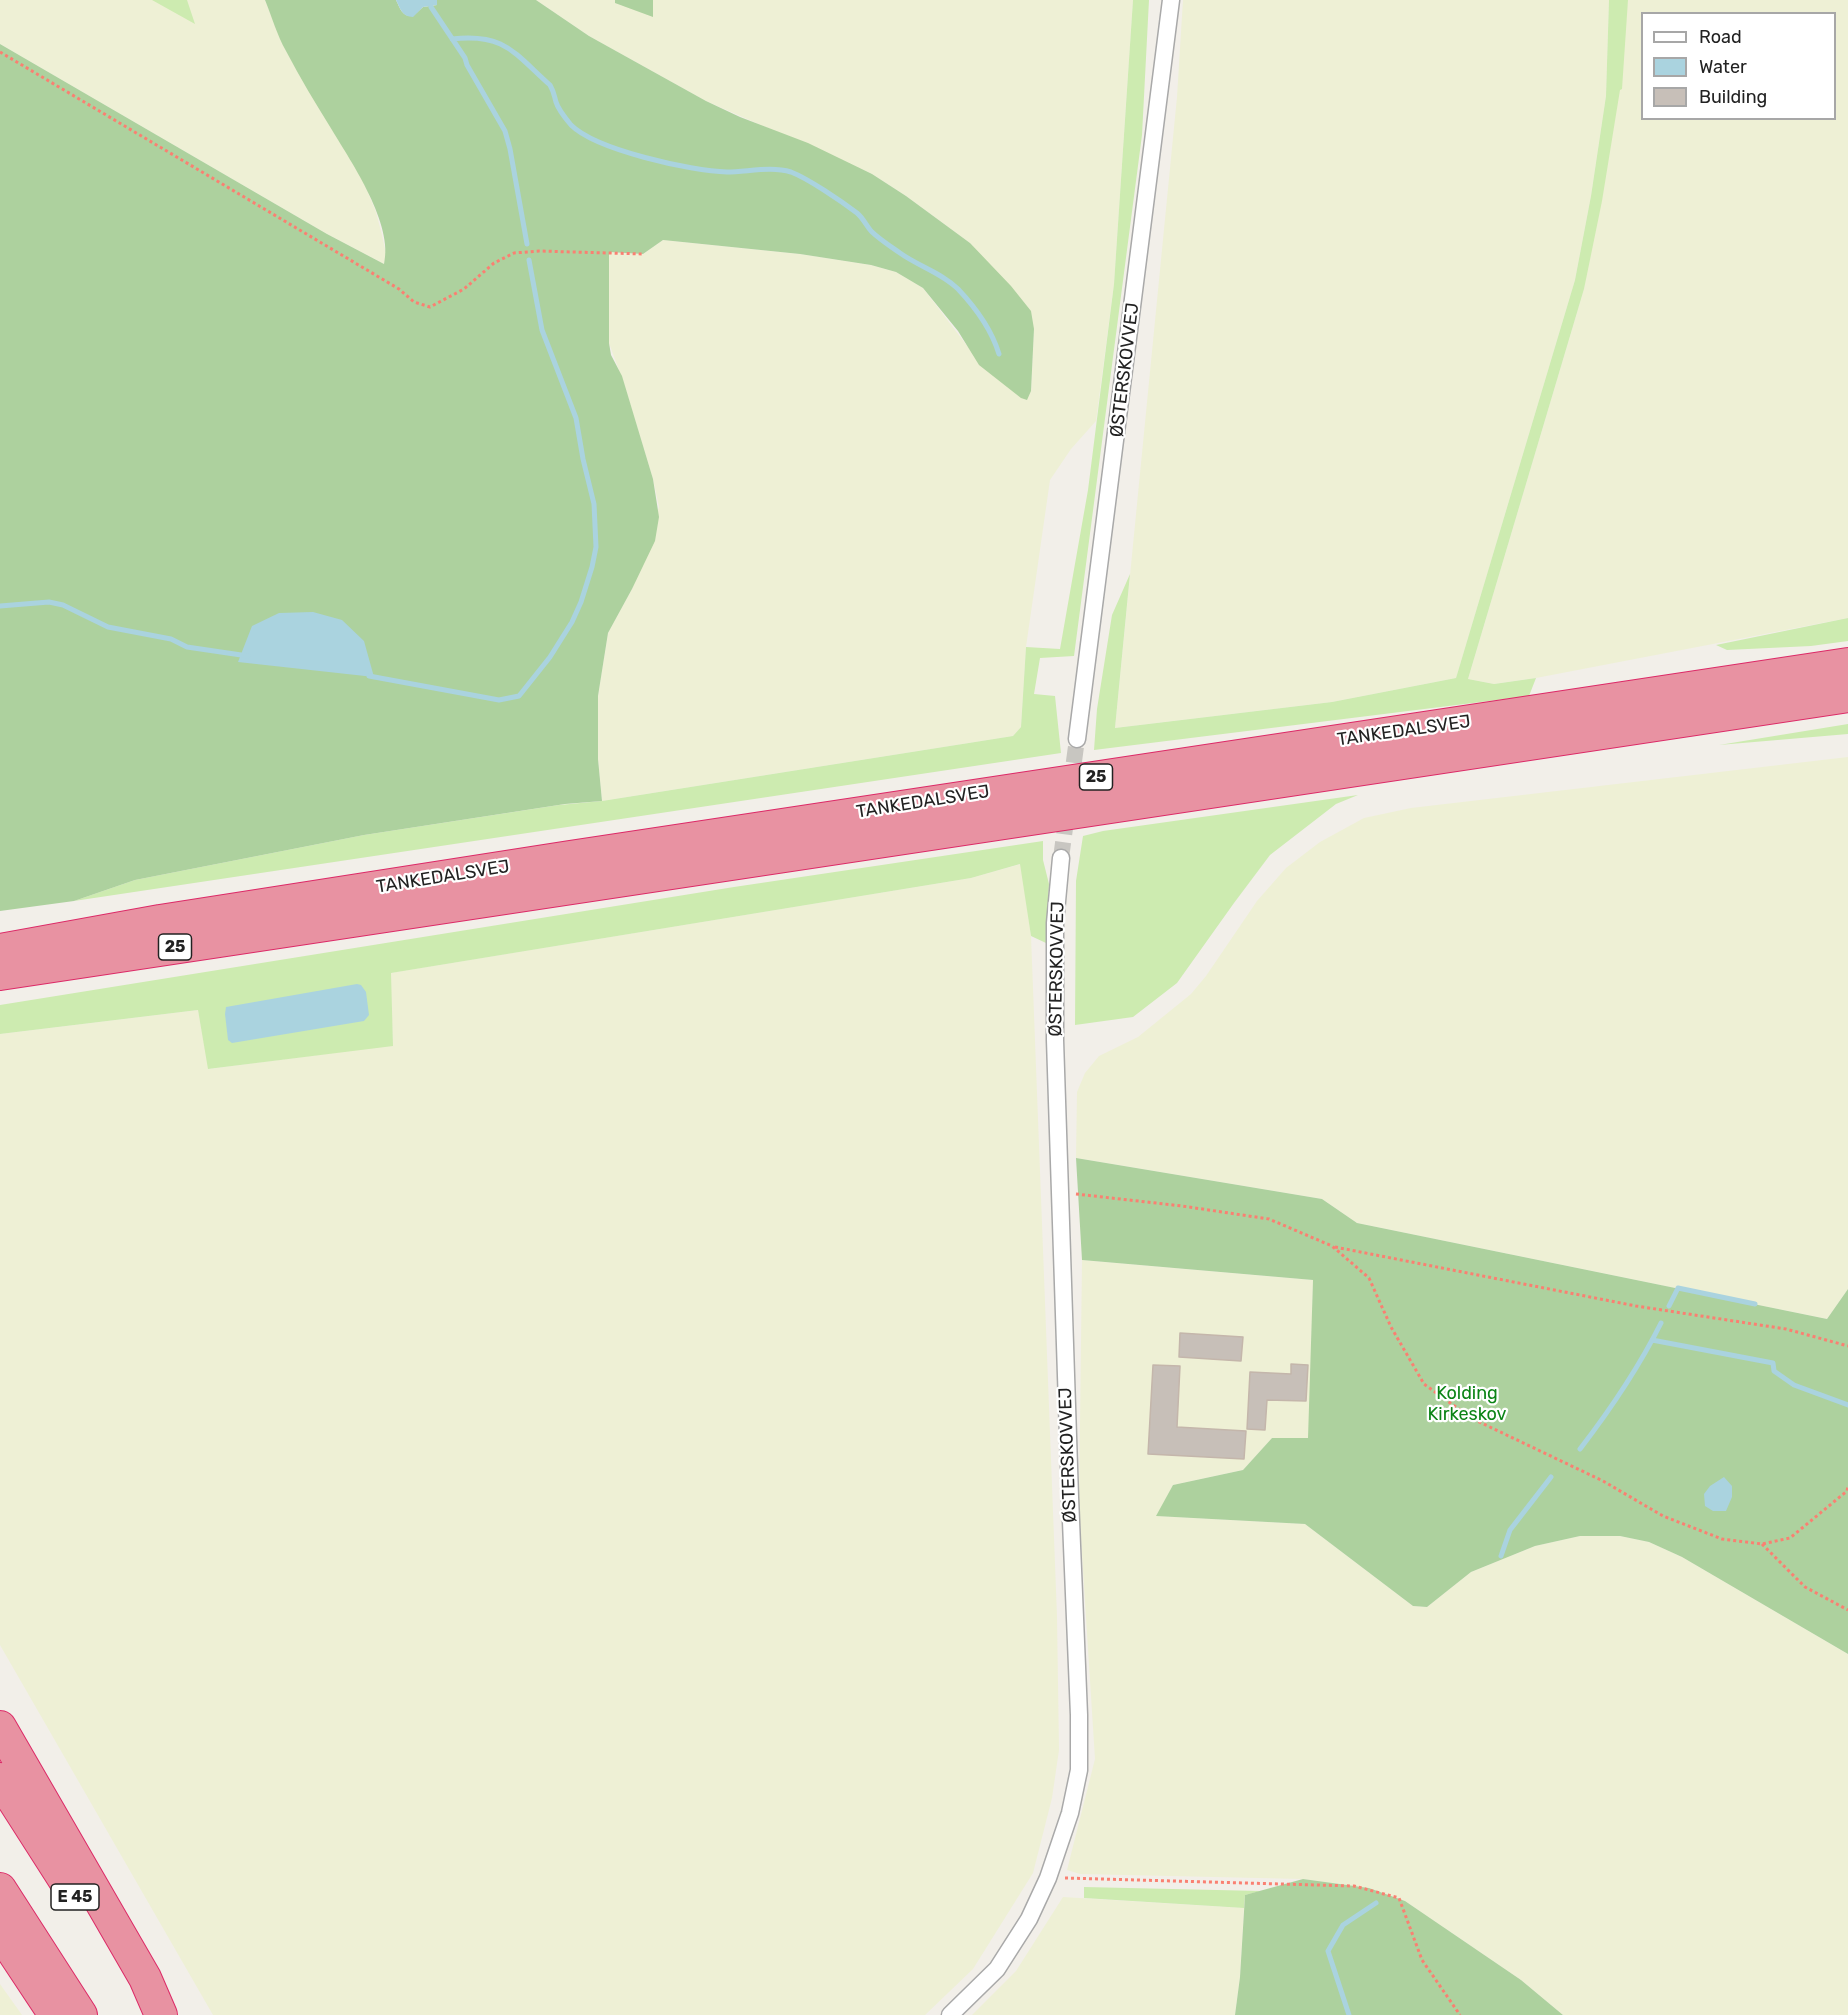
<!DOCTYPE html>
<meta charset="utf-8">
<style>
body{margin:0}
#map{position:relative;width:1848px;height:2015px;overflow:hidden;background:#f2efe9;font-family:Rubik,sans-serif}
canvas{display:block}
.legend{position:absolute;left:1641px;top:12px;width:195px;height:108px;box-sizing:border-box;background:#fff;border:2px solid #a7a7a7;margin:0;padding:8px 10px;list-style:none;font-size:18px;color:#222}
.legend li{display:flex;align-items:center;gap:12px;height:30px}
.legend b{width:30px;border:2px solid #a7a7a7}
</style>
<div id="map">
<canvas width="1848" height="2015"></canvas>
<ul class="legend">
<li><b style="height:8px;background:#fff"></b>Road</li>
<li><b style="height:16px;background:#aad3df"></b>Water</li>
<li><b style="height:16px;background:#c7bfb8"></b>Building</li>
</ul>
</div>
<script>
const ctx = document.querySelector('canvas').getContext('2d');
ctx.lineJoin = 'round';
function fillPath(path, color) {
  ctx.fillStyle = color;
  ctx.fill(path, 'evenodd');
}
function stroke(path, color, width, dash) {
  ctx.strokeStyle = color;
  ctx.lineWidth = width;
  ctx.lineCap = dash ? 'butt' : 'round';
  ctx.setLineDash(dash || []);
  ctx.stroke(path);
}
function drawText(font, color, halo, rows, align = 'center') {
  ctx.font = font + ' Rubik,sans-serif';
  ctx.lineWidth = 4.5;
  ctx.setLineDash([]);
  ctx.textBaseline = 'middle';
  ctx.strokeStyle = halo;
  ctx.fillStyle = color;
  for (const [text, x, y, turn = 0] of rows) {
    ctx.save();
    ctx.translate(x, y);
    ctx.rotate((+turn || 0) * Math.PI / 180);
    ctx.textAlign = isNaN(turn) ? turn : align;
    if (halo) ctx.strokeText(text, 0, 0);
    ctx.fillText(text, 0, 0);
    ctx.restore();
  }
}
const farmland = new Path2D(`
 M0 0H265L285 49 363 180 376 212 382 235 386 254 384 264 327 234 0 44Z
 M536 0H1133L1114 284 1096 421 1071 449 1050 480 1026 647 1021 727 1013 736 602 801 598 759V696L608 633 632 589 659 507 653 479 624 384 609 343V252L643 254 663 240 800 254 871 265 896 272 923 288 968 347 1031 391 1034 329 970 243 906 196 872 174 706 101 589 36Z
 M1183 0H1609L1606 96 1591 196 1575 280 1456 678 1332 702 1115 728 1177 97Z
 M1628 0H1848V618L1536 678 1494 684 1468 679 1584 289ZM1642 14H1834V118H1642Z
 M1848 757V1289L1827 1319 1357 1223 1322 1199 1076 1158 1077 1092 1085 1073 1099 1056 1138 1037 1191 994 1206 976 1257 901 1286 868 1320 842 1364 818 1411 808Z
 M1021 864 1031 936 1057 1616 1059 1750 1052 1798 1033 1873 973 1969 925 2015H213L0 1645V1034L198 1010 209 1069 393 1045 390 973 971 878Z
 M1082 1260 1313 1280 1309 1438H1272L1243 1470 1173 1485 1157 1516 1305 1524 1413 1606 1427 1607 1471 1572 1535 1546 1580 1536H1620L1649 1542 1682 1557 1848 1654V2015H1563L1521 1980 1405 1901 1369 1888 1303 1879 1080 1874 1067 1870 1095 1759 1079 1507Z
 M1063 1897 1244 1908 1240 1977 1235 2015H972L1016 1971Z
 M0 1984 22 2015H0Z`);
const grass = new Path2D(`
 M152 0H187L195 24Z
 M1133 0H1149L1142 135 1074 656 1040 658 1034 694 1055 696 1061 753 74 901 135 880 364 835 559 805 602 801 1013 736 1021 727 1026 647 1060 649 1088 490 1114 284Z
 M1609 0H1628L1622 89 1620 90 1602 201 1584 289 1468 679 1494 684 1536 678 1529 696 1094 750 1097 709 1112 615 1130 574 1115 728 1332 702 1456 678 1575 280 1591 196 1606 96Z
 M1848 618V641L1811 646 1727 650 1716 645Z
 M1848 724V734L1719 745Z
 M1358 795 1336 804 1270 855 1234 903 1177 983 1133 1017 1075 1025 1076 881 1083 836 1103 831Z
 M1043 841V860L1049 884 1046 943 1031 936 1020 864 971 878 391 973 393 1046 208 1069 198 1010 0 1034V1005L734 887Z
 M1084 1887 1261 1891 1245 1895 1244 1908 1084 1898Z`);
const forest = new Path2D(`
 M265 0H396C400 8 402 17 413 16L423 7 437 5V0H536L589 36 706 101 740 117 808 143 872 174 906 196 970 243 1011 286 1031 311 1034 329 1031 391 1027 400 1021 398 979 365 958 331 923 288 896 272 871 265 800 254 663 240 643 254 609 252V343L611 355 622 376 653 479 659 517 655 541 632 589 608 633 598 696V759L602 801 565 804 364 835 135 880 74 901 0 911V44L327 234 384 264C394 225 352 163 332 130 316 104 300 78 286 51 277 35 272 17 265 0Z
 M615 0H653V17L615 3Z
 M1076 1158 1322 1199 1357 1223 1827 1319 1848 1289V1654L1682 1557 1649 1542 1620 1536H1580L1535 1546 1471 1572 1427 1607 1413 1606 1305 1524 1156 1516 1173 1485 1243 1470 1272 1438H1308L1313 1280 1082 1260Z
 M1303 1879 1369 1888 1405 1901 1521 1980 1563 2015H1235L1240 1977 1245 1895Z`);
const water = new Path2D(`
 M396 0H437V5L423 7 413 17C402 17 400 8 396 0Z
 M313 612 342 620 364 641 374 677 238 662 252 626 279 613Z
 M357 984 361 985 366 992 369 1015 364 1021 232 1043 228 1040 225 1014 226 1007Z
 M1724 1477 1732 1486V1497L1726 1511H1713L1705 1506 1704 1494 1710 1486Z`);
const stream = new Path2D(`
 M431 7 465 58 467 65 505 131 510 149 527 244
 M452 39C505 33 514 53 550 85 554 92 554 95 556 102 558 109 566 119 571 125 596 150 691 171 727 172 747 172 771 166 791 172 809 179 841 201 857 213 863 218 866 225 871 231 879 239 890 246 900 253 918 266 942 273 958 289 975 307 992 331 999 354
 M0 606 49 602 63 605 108 627 171 639 187 647 248 656
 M369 676 499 700 519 696 550 657 572 622 581 602 592 567 596 547 594 504 583 459 576 418 542 330 529 260
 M1669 1306 1678 1288 1755 1304
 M1652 1340 1773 1363 1774 1371 1794 1385 1848 1405
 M1580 1449C1610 1410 1639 1367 1661 1323
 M1501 1556 1510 1530 1551 1477
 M1349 2015 1328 1951 1343 1925 1376 1903`);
const building = new Path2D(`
 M1180 1333 1243 1337 1241 1361 1179 1357Z
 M1291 1364 1308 1365 1306 1401 1267 1400 1265 1430 1247 1429 1250 1372 1291 1374Z
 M1153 1365 1180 1366 1177 1427 1246 1431 1244 1459 1148 1454Z`);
const streetTunnel = new Path2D(`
 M1061 858 1077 739`);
const path = new Path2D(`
 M0 52 399 289 414 302 430 307 464 289 494 263 514 253 539 251 643 254
 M1076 1194 1182 1206 1269 1219 1332 1246 1369 1278 1391 1327 1424 1384 1471 1418 1603 1481 1663 1516 1722 1539 1762 1544 1790 1538 1847 1491 1848 1486
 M1335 1247 1636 1306 1786 1329 1848 1346
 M1762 1544 1805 1587 1848 1610
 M1065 1878 1354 1886 1399 1898 1422 1960 1460 2015`);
const street = new Path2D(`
 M1077 739 1171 0
 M950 2015 997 1969 1029 1919 1048 1878 1070 1813 1079 1770V1715L1070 1497 1055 1040V923L1061 858`);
const highway = new Path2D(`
 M0 950 160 921 570 857 1848 664
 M0 974 1848 696
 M0 1727 145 1978 161 2015
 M0 1779 73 1893
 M0 1889 81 2015
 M0 1932 55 2015`);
const shields = [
 [1096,777,33],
 [175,947,33],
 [75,1897,48]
];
const shieldNames = [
 ["25",1096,777],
 ["25",175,947],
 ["E 45",75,1897]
];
const streetNames = [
 ["ØSTERSKOVVEJ",1125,370,-83],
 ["TANKEDALSVEJ",1404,731,-8],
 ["TANKEDALSVEJ",923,802,-9],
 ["TANKEDALSVEJ",443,877,-9],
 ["ØSTERSKOVVEJ",1057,969,-89],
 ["ØSTERSKOVVEJ",1068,1455,-92]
];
const parkNames = [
 ["Kolding",1467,1394],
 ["Kirkeskov",1467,1415]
];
fillPath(farmland, '#eef0d5');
fillPath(grass, '#cdebb0');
fillPath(forest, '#add19e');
fillPath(water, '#aad3df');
stroke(stream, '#aad3df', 5);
fillPath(building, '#c7bfb8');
stroke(building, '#c4b6ab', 1.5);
stroke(streetTunnel, '#c8c6c1', 16, [16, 8]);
stroke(street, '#a9a9a9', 19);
stroke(highway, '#dc2a67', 34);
stroke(path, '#fa8072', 3, [3, 3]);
stroke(street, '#fff', 16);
stroke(highway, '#e892a2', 32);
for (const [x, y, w] of shields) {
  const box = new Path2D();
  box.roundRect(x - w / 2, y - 13, w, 26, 4.5);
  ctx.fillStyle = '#fff';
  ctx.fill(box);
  stroke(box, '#222', 1.5);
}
drawText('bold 16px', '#222', null, shieldNames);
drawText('18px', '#222', '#fff', streetNames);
drawText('18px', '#0c8416', '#fff', parkNames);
</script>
